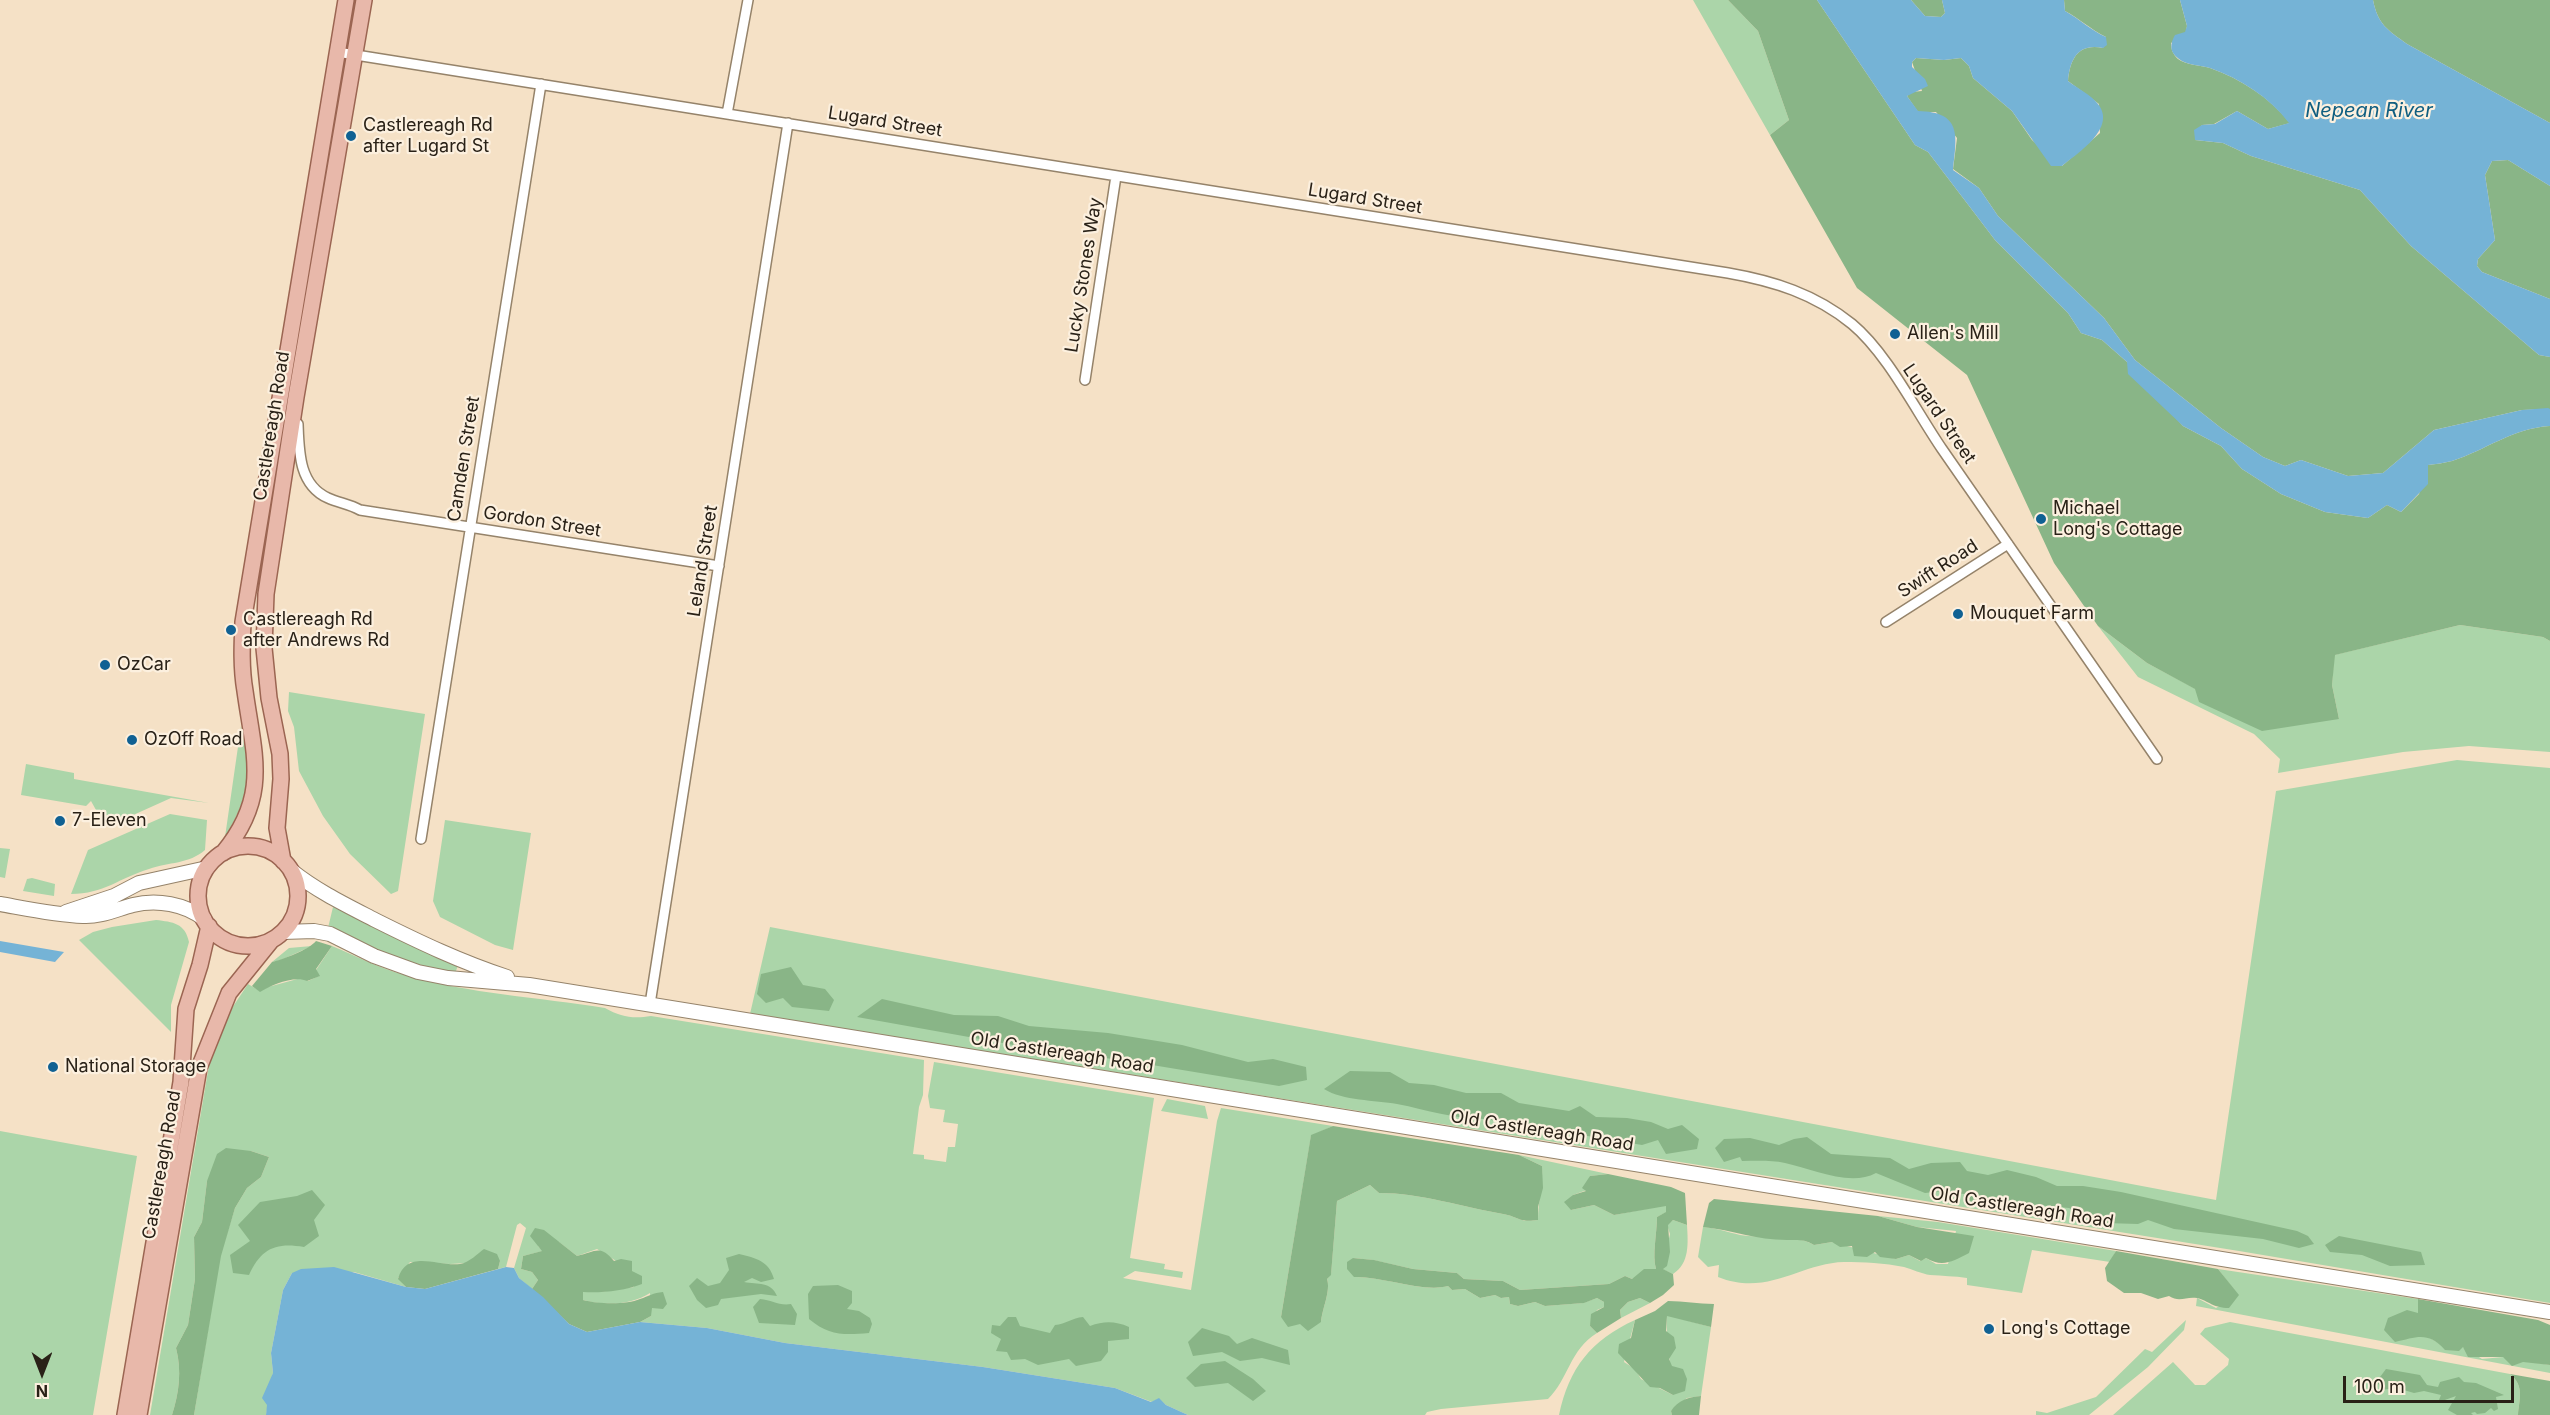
<!DOCTYPE html>
<style>
body{margin:0}
#map{position:relative;width:2550px;height:1415px;overflow:hidden;background:#f5e1c6;font-family:Inter,sans-serif}
canvas{display:block}
.north{position:absolute;left:12px;top:1343px;width:60px;height:60px;-webkit-text-stroke:4px #fcf0df;paint-order:stroke;rotate:180deg;font-size:16px;font-weight:700;line-height:24px;text-align:center;color:#292117}
.north::after{content:'';display:block;margin:auto;width:21px;height:27px;background:#292117;clip-path:polygon(50% 0,100% 100%,50% 72%,0 100%)}
.scale{position:absolute;left:2343px;top:1376px;width:171px;height:27px;box-sizing:border-box;border:3px solid #292117;border-top:0;padding-left:8px;font-size:18px;line-height:21px;white-space:nowrap;color:#292117;-webkit-text-stroke:4px #fcf0df;paint-order:stroke}
</style>
<div id="map">
<canvas width="2550" height="1415"></canvas>
<div class="north">N</div>
<div class="scale">100 m</div>
</div>
<script>
const ctx = document.querySelector('canvas').getContext('2d');
ctx.lineJoin = 'round';
function fillPath(path, color) {
  ctx.fillStyle = color;
  ctx.fill(path, 'evenodd');
}
function stroke(path, color, width, dash) {
  ctx.strokeStyle = color;
  ctx.lineWidth = width;
  ctx.lineCap = dash ? 'butt' : 'round';
  ctx.setLineDash(dash || []);
  ctx.stroke(path);
}
function drawText(font, color, halo, rows, align = 'center') {
  ctx.font = font + ' Inter,sans-serif';
  ctx.lineWidth = 4.5;
  ctx.setLineDash([]);
  ctx.textBaseline = 'middle';
  ctx.strokeStyle = halo;
  ctx.fillStyle = color;
  for (const [text, x, y, turn = 0] of rows) {
    ctx.save();
    ctx.translate(x, y);
    ctx.rotate((+turn || 0) * Math.PI / 180);
    ctx.textAlign = isNaN(turn) ? turn : align;
    if (halo) ctx.strokeText(text, 0, 0);
    ctx.fillText(text, 0, 0);
    ctx.restore();
  }
}
const green = new Path2D(`
 M1693 0H1728L1758 31 1789 120 1770 135Z
 M2460 625 2543 637 2550 641V752L2469 746 2403 752 2278 773 2280 759 2254 734 2138 677 2098 626 2147 663 2196 689 2339 719 2332 685 2334 655Z
 M289 692 425 714 398 891 391 894 350 854 323 816 299 771 294 727 288 711Z
 M241 726C253 770 249 798 225 837Z
 M2457 760 2550 768V1303L2239 1251 750 1014 770 927 2216 1200 2276 791Z
 M26 764 74 773V779L209 803 171 798 111 825 108 816 96 810 91 801 86 806 21 795Z
 M170 814 207 820 205 850C189 864 169 862 149 869 119 878 104 894 71 894L88 850Z
 M445 820 531 833 513 950 495 945 440 917 433 901Z
 M0 848 10 849 5 878 0 877Z
 M32 878 55 884 54 896 23 891 27 879Z
 M333 907 458 965 455 974 388 956 328 928Z
 M156 920C173 922 185 923 189 942L171 1005V1032L79 940 93 932 112 927Z
 M312 946 281 960 272 962 289 948Z
 M332 946C356 956 379 968 405 975 470 994 538 997 605 1008 621 1017 633 1019 651 1016L924 1060 923 1095 919 1107 913 1154 924 1155V1159L946 1162 948 1147H955L958 1124 943 1122 945 1110 930 1108 928 1096 934 1062 1154 1098 1130 1258 1165 1264 1164 1269 1183 1272 1182 1278 1135 1271 1123 1278 1191 1290 1217 1121 1221 1108 1333 1126 1311 1136 1281 1317 1300 1324 1321 1322C1322 1309 1331 1291 1327 1279L1331 1274 1337 1201 1370 1185 1379 1193C1421 1193 1462 1207 1503 1214 1520 1217 1518 1223 1538 1220 1538 1200 1543 1186 1542 1166L1519 1155 1608 1174 1590 1176 1587 1190 1573 1195 1571 1210 1594 1205 1614 1215 1666 1205 1667 1212 1657 1217C1657 1233 1652 1255 1656 1269L1632 1279 1625 1276 1609 1284 1520 1290 1503 1281 1464 1279 1457 1273 1413 1269 1373 1260 1353 1258 1354 1277C1384 1276 1421 1293 1448 1286L1452 1290 1465 1289 1480 1298 1495 1295 1501 1298 1509 1297 1510 1304 1518 1306 1535 1302 1545 1306 1583 1303 1597 1298 1604 1302V1307L1597 1310 1590 1326 1597 1333C1570 1349 1568 1380 1548 1399L1441 1409 1427 1412 1425 1415H1188L1166 1405 1159 1399 1152 1402 1115 1388 983 1367 785 1343 707 1328 640 1322 651 1316 650 1293C632 1305 604 1306 583 1300V1292H600L634 1287 632 1271 597 1249 577 1256 559 1242 538 1246 543 1251 523 1256 521 1269 532 1272 538 1280 532 1289 519 1278 514 1268 526 1228 520 1223 517 1225 506 1267 498 1269 500 1261 450 1264 410 1262 398 1278 406 1287 354 1272 292 1273 283 1290 271 1353 273 1373 266 1415H194L220 1256 235 1208 247 1188 261 1177 269 1157 251 1151 207 1181 202 1222 194 1237 195 1279 188 1325 176 1348C182 1371 179 1393 172 1415H150L209 1065 219 1034 232 1008 248 984 260 991 268 987 301 978 308 981 319 976 316 970Z
 M1167 1099 1205 1106 1208 1119 1161 1111Z
 M0 1131 137 1156 93 1415H0Z
 M1878 1216 1938 1222 2116 1251 2110 1262 2032 1250 2022 1293 1967 1285V1278C1954 1276 1943 1276 1930 1275 1922 1274 1912 1269 1904 1267 1885 1263 1863 1262 1844 1262 1800 1263 1768 1297 1718 1277L1719 1265 1708 1267 1698 1257 1703 1227C1716 1228 1728 1232 1740 1235 1760 1238 1799 1235 1814 1245L1832 1242 1896 1259 1909 1255 1920 1261 1926 1258 1936 1264H1948L1956 1231 1917 1227Z
 M1673 1220 1687 1225C1688 1243 1690 1263 1673 1274L1662 1269 1670 1234 1667 1225Z
 M2218 1269 2418 1299V1313L2426 1336 2439 1343 2463 1347 2482 1359 2503 1357 2550 1365V1373L2196 1306 2197 1298 2216 1308 2238 1295Z
 M1640 1298 1650 1303 1621 1318 1620 1310 1628 1302Z
 M1667 1315 1711 1327 1701 1396 1687 1398 1671 1411 1672 1415H1559C1569 1368 1591 1340 1635 1320L1624 1362 1635 1369 1641 1379 1673 1395C1672 1368 1665 1342 1667 1315Z
 M2186 1320 2184 1330 2148 1367 2089 1415H2036V1411L2047 1413 2096 1397 2145 1349 2152 1352Z
 M2230 1322 2510 1374C2525 1386 2519 1400 2518 1415H2113L2173 1362 2195 1385H2205L2228 1365 2229 1359 2200 1334 2205 1328Z`);
const forest = new Path2D(`
 M1728 0H1817L1915 145 1928 152 1995 240 2068 313 2081 333 2102 340 2127 362 2183 426 2221 446 2242 469 2281 494 2325 512 2368 518 2387 505 2401 512 2419 494 2428 465C2436 464 2444 463 2452 461 2486 450 2513 428 2550 426V641L2543 637 2460 625 2335 655 2332 685 2339 719 2262 731 2199 702 2195 689 2147 663 2098 626 2054 563 1967 375 1857 288 1770 135 1789 120 1758 31Z
 M1911 0H1942L1945 13 1941 17 1925 16Z
 M2064 0H2180L2187 26 2186 32 2171 43C2171 50 2173 54 2178 59 2186 65 2200 65 2210 68 2241 79 2269 97 2290 123L2268 129 2237 111 2214 124 2202 125 2195 140 2223 143 2251 156 2360 190 2411 246 2539 355 2550 357V409L2522 410 2434 430 2383 473 2348 476 2301 460 2285 466 2263 457 2221 428 2135 360 2104 318 1998 216 1979 188 1953 169 1957 138 1936 112H1918L1907 96 1911 92 1922 91 1912 62 1916 58 1944 60 1961 58 1969 66 1973 78 2012 111 2032 140 2062 166 2100 133 2099 104 2068 81C2070 59 2078 43 2103 48L2106 37C2090 29 2080 19 2065 11Z
 M2373 0H2550V123L2407 44C2388 30 2378 25 2373 0Z
 M2508 160 2550 186V299L2482 272 2477 266 2478 259 2495 240 2485 175 2492 161Z
 M316 941 332 946 316 969 320 976 307 981C295 975 271 985 260 992L252 986 272 962C282 960 310 949 316 941Z
 M791 967 803 985 825 989 834 1000 829 1011 792 1007 783 998 766 1003 757 994 761 974Z
 M882 999 954 1015 998 1016 1029 1026 1108 1033 1182 1045 1248 1062 1273 1059 1306 1067 1307 1080 1279 1086 1128 1061 1036 1049 857 1017Z
 M1350 1071 1390 1072 1409 1083 1434 1085 1466 1093H1501L1519 1103 1569 1111 1580 1106 1596 1117 1627 1118 1651 1122 1668 1129 1682 1125 1699 1139 1697 1149 1666 1154 1658 1140 1642 1145 1485 1119C1453 1119 1428 1110 1397 1104 1375 1100 1343 1101 1324 1089Z
 M1333 1126 1519 1155 1542 1166 1543 1188 1538 1207V1220C1518 1223 1520 1217 1503 1214 1462 1207 1421 1193 1379 1193L1370 1185 1337 1201 1331 1275 1327 1279C1331 1291 1322 1309 1321 1322L1308 1331 1300 1324 1288 1327 1281 1317 1311 1135Z
 M1807 1137 1831 1154 1890 1158 1909 1169 1931 1163 1960 1162 1967 1171 1988 1175 2007 1170 2036 1177 2057 1186H2083L2121 1192 2297 1231 2308 1236 2314 1244 2299 1248 2263 1239 2174 1229 2148 1220 2138 1224 2105 1223 2069 1208 2004 1202 1984 1205 1967 1202 1971 1195 1943 1191 1925 1193 1876 1173C1850 1187 1813 1169 1785 1163 1771 1160 1756 1161 1742 1161L1740 1157 1724 1162 1715 1148 1724 1139 1750 1138 1779 1145 1794 1139Z
 M226 1148 251 1151 269 1157 261 1177 247 1188 235 1208 221 1256 194 1415H172C179 1393 182 1371 176 1348L188 1325 195 1279 194 1237 202 1222 207 1181 217 1154Z
 M1608 1174 1671 1187 1685 1193 1687 1225 1673 1220 1668 1225 1670 1252 1667 1266 1663 1269 1673 1274 1674 1285 1663 1295 1650 1303 1640 1298 1628 1302 1620 1310 1621 1318 1597 1333 1590 1326 1591 1314 1604 1307V1302L1597 1298 1584 1303 1545 1306 1535 1302 1518 1306 1510 1304 1509 1297 1501 1298 1495 1295 1480 1298 1465 1289 1452 1290 1448 1286C1422 1293 1383 1276 1354 1277L1347 1269V1262L1353 1258 1374 1260 1413 1269 1457 1273 1464 1279 1503 1281 1520 1290 1609 1284 1625 1276 1632 1279 1644 1269H1656C1652 1255 1657 1233 1657 1217L1666 1212V1206L1614 1215 1594 1205 1571 1210 1564 1202 1573 1195 1586 1191 1582 1188 1590 1176Z
 M312 1190 325 1205 314 1220 319 1236 304 1247C275 1242 261 1249 249 1275L233 1273 230 1255 250 1241 238 1225 260 1202 297 1196Z
 M1714 1199 1878 1216 1917 1227 1974 1236 1969 1253C1953 1261 1943 1268 1926 1258L1921 1261 1909 1255 1896 1259 1880 1257 1875 1252 1867 1257 1854 1256 1852 1246 1840 1247 1832 1242 1814 1245C1804 1239 1799 1240 1787 1240 1756 1240 1733 1230 1703 1227L1709 1203Z
 M535 1228 544 1230 577 1256C595 1252 600 1244 614 1261L621 1259 632 1261V1271L642 1276V1284C624 1291 602 1293 583 1292V1300C598 1304 626 1305 640 1299 649 1296 653 1293 663 1292L667 1304 663 1309 652 1308 651 1316 640 1322 587 1332 569 1324 532 1289 538 1280 532 1272 521 1269 523 1256 542 1251 530 1236Z
 M2339 1236 2421 1252 2425 1265 2390 1266 2362 1255 2330 1252 2325 1245Z
 M484 1249 497 1254 500 1261 498 1269 425 1289 406 1287 398 1279C407 1248 438 1267 460 1264 469 1263 478 1253 484 1249Z
 M2116 1251 2218 1269 2239 1295 2229 1308C2213 1308 2209 1301 2197 1298 2186 1296 2180 1303 2169 1296L2158 1299 2141 1293H2124L2107 1281 2105 1268Z
 M739 1254C756 1258 769 1261 774 1279L761 1282 752 1278 744 1282C758 1285 771 1281 777 1296L761 1294 721 1299 718 1305 706 1308 697 1300 689 1286 697 1278 708 1286 720 1283 729 1270 726 1258Z
 M838 1285 852 1291V1303L847 1309 859 1311 870 1318 872 1324 869 1333C844 1335 829 1336 809 1319L808 1294 813 1286Z
 M760 1299C772 1300 779 1306 791 1304L797 1314 795 1325 759 1323 753 1307Z
 M2418 1299 2538 1320 2550 1325V1365L2523 1362 2512 1366 2503 1357H2468L2463 1347 2459 1351 2445 1350C2428 1331 2417 1337 2395 1342L2384 1330 2388 1318 2407 1310 2418 1313Z
 M1668 1301C1684 1301 1698 1304 1714 1304L1711 1327 1667 1316 1666 1331 1674 1337 1676 1348 1669 1359 1672 1366 1683 1369 1687 1379 1685 1391 1673 1395 1660 1388 1650 1387 1618 1353 1619 1344 1631 1338 1635 1320 1655 1311Z
 M1008 1317H1016L1020 1326 1050 1333 1055 1325C1066 1324 1072 1318 1083 1317L1090 1326C1104 1321 1115 1321 1129 1327V1339L1108 1341V1352L1101 1361 1076 1366 1069 1359 1038 1365 1025 1359 1011 1360 1007 1352 996 1351 1001 1339 991 1333 992 1325 1000 1326Z
 M1202 1328 1229 1336 1237 1344 1252 1338 1288 1350 1290 1365 1262 1358 1240 1361 1222 1352 1193 1356 1188 1342Z
 M1225 1361 1253 1379 1266 1391 1253 1401 1228 1383 1195 1387 1186 1378 1201 1364Z
 M2386 1369 2420 1375 2427 1385 2438 1387 2440 1382 2459 1377 2464 1382 2476 1383 2504 1395 2496 1397 2498 1409 2494 1411 2491 1408 2485 1413 2477 1414 2475 1412 2471 1413 2473 1415H2457L2448 1410 2456 1396 2442 1401 2439 1400 2441 1395 2424 1391 2414 1393 2397 1388 2381 1390 2377 1381Z
 M2510 1374 2550 1381V1415H2518C2519 1400 2525 1386 2510 1374Z
 M1701 1396 1699 1415H1672L1671 1411C1678 1400 1689 1397 1701 1396Z`);
const water = new Path2D(`
 M1817 0H1911L1925 16 1941 17 1945 13 1942 0H2064L2065 11C2080 19 2090 30 2106 37L2107 45 2103 48C2078 43 2070 59 2068 81 2077 88 2091 95 2098 104 2117 128 2078 153 2062 166H2051L2012 111 1973 78 1969 66 1961 58 1944 60 1916 58 1912 62V67L1925 79 1928 86 1907 96 1918 111C1962 112 1957 135 1953 170L1979 188 1998 216 2104 318 2135 360 2221 428 2263 457 2285 466 2301 460 2348 476 2383 473 2434 430 2522 410 2548 408 2550 409V426C2513 428 2486 450 2452 461 2444 463 2436 464 2428 465V484L2401 512 2387 505 2368 518 2325 512 2281 494 2242 469 2221 446 2183 426 2128 374 2127 362 2102 340 2081 333 2068 313 1995 240 1928 152 1915 145Z
 M2180 0H2373C2378 25 2388 30 2407 44L2550 123V186L2508 160 2492 161 2485 175 2495 240 2478 259 2477 266 2482 272 2550 299V357L2539 355 2411 246 2360 190 2251 156 2223 143 2195 140 2194 130 2202 125 2215 124 2237 111 2268 129 2289 123C2269 97 2241 79 2210 68 2200 65 2186 65 2179 59 2169 52 2170 44 2175 35L2185 32 2187 26Z
 M0 941 64 952 55 962 0 952Z
 M334 1267 406 1287 425 1289 506 1267 514 1268 519 1278 543 1297 569 1324 587 1332 640 1322 707 1328 785 1343 983 1367 1115 1388 1151 1402 1159 1398 1166 1405 1188 1415H266L267 1405 262 1398 273 1373 271 1353 283 1290 292 1273 301 1269Z`);
const street = new Path2D(`
 M337 52 1728 273C1774 281 1815 294 1852 324 1887 353 1916 411 1942 449 2014 552 2085 656 2157 759
 M727 114 748 0
 M1085 380 1116 176
 M298 424C299 452 299 485 328 498 339 503 350 504 360 510L719 566
 M1886 622 2008 544
 M421 839 541 84
 M650 1004 788 123`);
const secondary = new Path2D(`
 M292 871C317 891 346 905 375 920 419 942 461 962 507 977
 M0 904C28 909 56 915 83 916 101 917 117 909 133 905 157 899 185 904 204 919
 M66 912 114 896 139 883 207 868
 M283 932 314 931 330 934 374 956 418 972 448 978 529 985 2550 1312`);
const primary = new Path2D(`
 M198 896a50 50 0 1 1 100 0a50 50 0 1 1-100 0Z
 M223 853C270 796 254 756 245 691 241 668 242 645 243 622L346 0
 M283 861 277 828 281 779 280 754 269 698 264 648 266 594 296 397 364 0
 M125 1415 181 1082 186 1009 200 965 209 926
 M139 1415 199 1068 229 993 271 941`);
const markers = [
 [351,136,6,"#106193"],
 [1895,334,6,"#106193"],
 [2041,519,6,"#106193"],
 [1958,614,6,"#106193"],
 [231,630,6,"#106193"],
 [105,665,6,"#106193"],
 [132,740,6,"#106193"],
 [60,821,6,"#106193"],
 [53,1067,6,"#106193"],
 [1989,1329,6,"#106193"]
];
const streetNames = [
 ["Lugard Street",885,122,9],
 ["Lugard Street",1365,199,9],
 ["Lucky Stones Way",1084,275,-81],
 ["Lugard Street",1939,414,56],
 ["Castlereagh Road",272,426,-81],
 ["Camden Street",464,459,-81],
 ["Gordon Street",542,522,9],
 ["Leland Street",703,561,-81],
 ["Swift Road",1938,569,-33],
 ["Old Castlereagh Road",1062,1053,9],
 ["Old Castlereagh Road",1542,1131,9],
 ["Castlereagh Road",162,1165,-80],
 ["Old Castlereagh Road",2022,1208,9]
];
const poiNames = [
 ["Castlereagh Rd",363,126],
 ["after Lugard St",363,147],
 ["Allen's Mill",1907,334],
 ["Michael",2053,509],
 ["Long's Cottage",2053,530],
 ["Mouquet Farm",1970,614],
 ["Castlereagh Rd",243,620],
 ["after Andrews Rd",243,641],
 ["OzCar",117,665],
 ["OzOff Road",144,740],
 ["7-Eleven",72,821],
 ["National Storage",65,1067],
 ["Long's Cottage",2001,1329]
];
const waterNames = [
 ["Nepean River",2369,111]
];
fillPath(green, '#abd5a9');
fillPath(forest, '#89b587');
fillPath(water, '#75b3d6');
stroke(street, '#95836a', 12);
stroke(secondary, '#95836a', 16);
stroke(primary, '#9b6552', 18);
stroke(street, '#fff', 9);
stroke(secondary, '#fff', 14);
stroke(primary, '#e8b8aa', 15);
for (const [x, y, r, color] of markers) {
  const dot = new Path2D();
  dot.arc(x, y, r, 0, 2 * Math.PI);
  ctx.fillStyle = color;
  ctx.fill(dot);
  stroke(dot, '#fcf0df', 2);
}
drawText('18px', '#292117', '#fcf0df', streetNames);
drawText('18px', '#292117', '#fcf0df', poiNames, 'left');
drawText('italic 20px', '#105e80', '#fcf0df', waterNames);
</script>
